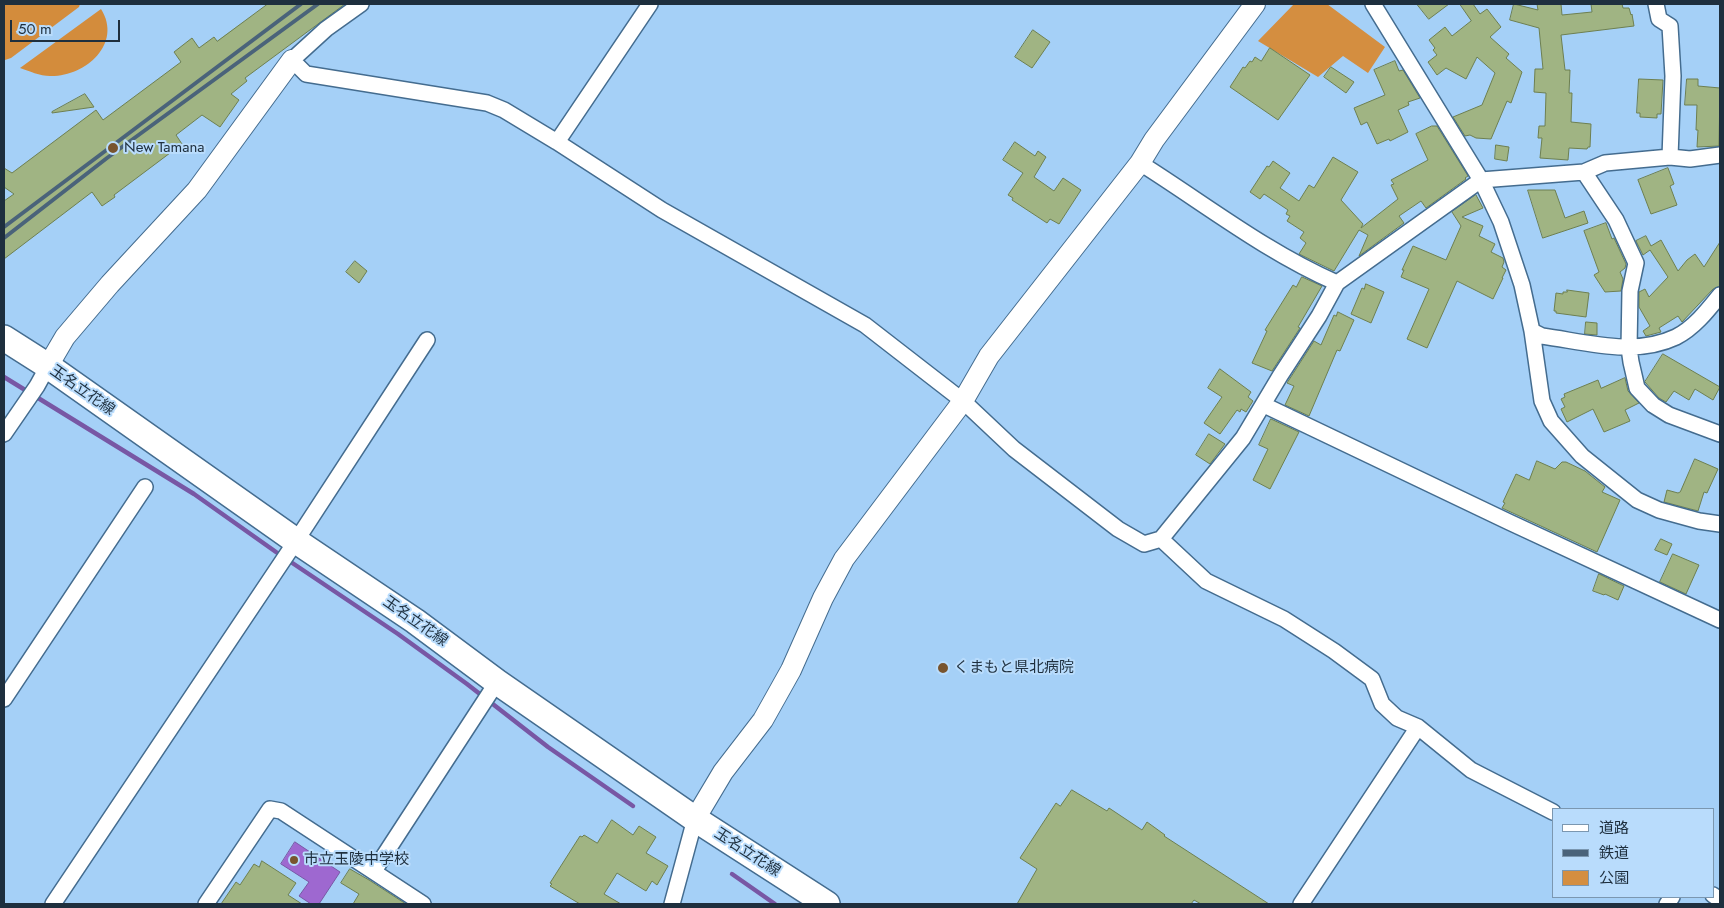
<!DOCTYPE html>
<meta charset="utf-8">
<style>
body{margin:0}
#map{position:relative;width:1724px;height:908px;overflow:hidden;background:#a5d0f7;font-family:Jost,"Noto Sans JP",sans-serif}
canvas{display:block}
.frame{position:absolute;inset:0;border:5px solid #1e2f3e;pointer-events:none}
.legend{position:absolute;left:1552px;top:808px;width:162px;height:90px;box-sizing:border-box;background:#b9dcfc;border:1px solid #7b97b0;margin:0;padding:6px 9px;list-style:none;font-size:15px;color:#1e2f3e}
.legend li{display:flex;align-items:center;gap:10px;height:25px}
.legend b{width:25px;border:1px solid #7b97b0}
.scale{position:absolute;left:10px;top:20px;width:110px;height:22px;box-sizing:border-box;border:2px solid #1e2f3e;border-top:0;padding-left:6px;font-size:15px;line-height:18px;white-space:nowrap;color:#1e2f3e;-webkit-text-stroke:4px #b9dcfc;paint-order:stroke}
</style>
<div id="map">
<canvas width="1724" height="908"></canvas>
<div class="frame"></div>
<ul class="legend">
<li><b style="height:6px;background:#fff"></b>道路</li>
<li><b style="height:6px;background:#4a637a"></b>鉄道</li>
<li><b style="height:14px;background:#d48e40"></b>公園</li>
</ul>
<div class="scale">50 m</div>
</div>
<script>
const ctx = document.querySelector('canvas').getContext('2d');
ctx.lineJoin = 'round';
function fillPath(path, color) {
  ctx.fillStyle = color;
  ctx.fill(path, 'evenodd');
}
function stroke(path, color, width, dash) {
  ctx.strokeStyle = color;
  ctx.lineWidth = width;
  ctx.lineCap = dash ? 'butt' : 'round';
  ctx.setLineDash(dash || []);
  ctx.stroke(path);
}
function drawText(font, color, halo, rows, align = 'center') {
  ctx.font = font + ' Jost,"Noto Sans JP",sans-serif';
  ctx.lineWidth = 4;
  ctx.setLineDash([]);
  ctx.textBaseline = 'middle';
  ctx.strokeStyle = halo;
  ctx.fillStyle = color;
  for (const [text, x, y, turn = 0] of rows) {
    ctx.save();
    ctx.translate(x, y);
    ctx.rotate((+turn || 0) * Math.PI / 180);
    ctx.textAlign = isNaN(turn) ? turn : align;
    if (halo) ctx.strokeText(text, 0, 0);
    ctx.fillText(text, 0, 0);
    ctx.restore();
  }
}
const green = new Path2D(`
 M1294 4H1327L1385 47 1368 73 1343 56 1318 77 1258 41Z`);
const forest = new Path2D(`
 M4 4H80L79 7 11 58 5 60Z
 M101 9C123 44 85 77 50 76 40 76 29 71 20 68Z`);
const water = new Path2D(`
 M295 842 340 872 319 904H311L299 896 309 882 281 864Z`);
const stream = new Path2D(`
 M4 377 194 494 276 552 398 634 467 684 548 747 633 806
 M732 874 775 904`);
const building = new Path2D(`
 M268 4H345L245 78 247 81 231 94 239 100 220 127 202 115 176 135 182 144 114 195 115 197 102 206 92 192 4 259V201L14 194 4 187V168L12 173 96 110 103 120 181 62 174 52 192 38 199 48 214 37 217 41Z
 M1417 4H1449L1429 19Z
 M1460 4H1473L1480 14 1487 9 1501 27 1490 37 1509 54 1506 58 1522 72 1511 103 1507 101 1491 139 1476 138 1470 135 1465 136 1453 117 1482 105 1495 73 1477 57 1466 79 1446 68 1437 75 1428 62 1437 55 1433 50 1435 48 1429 40 1445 27 1452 36 1471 21Z
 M1514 4 1538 10 1537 4H1561L1562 15 1592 12 1591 4H1622L1623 8H1629L1631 15 1632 14 1634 26 1561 35 1565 70H1570L1569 93H1572L1571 122 1591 124 1590 147H1588L1587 149 1569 148 1568 160 1540 158 1542 138H1538L1539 126H1545L1546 93 1534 92 1535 69H1543L1539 28 1510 20Z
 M1033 30 1050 42 1032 68 1015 57Z
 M1270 48 1310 75 1278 120 1230 87 1243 67 1245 68 1250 61 1252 62 1255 57 1261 61Z
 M1395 61 1399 71 1403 70 1420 98 1408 102 1409 105 1398 110 1408 132 1390 141 1389 139 1377 144 1367 122 1361 125 1354 108 1385 95 1374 70Z
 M1331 67 1354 82 1346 93 1324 77Z
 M1639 79 1663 80 1661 114H1657V118L1640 117V113H1637Z
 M1687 79H1698V86L1720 88 1719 146 1697 147 1698 130H1696L1697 105H1685Z
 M85 94 94 107 52 113V112Z
 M1432 126H1437L1468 176 1465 178 1466 179 1426 208 1421 201 1399 216 1404 223 1359 256 1368 235 1359 230 1334 271 1299 254 1306 243 1300 238 1304 232 1287 221 1290 216 1286 214 1288 210 1264 194 1260 199 1250 192 1267 166 1269 167 1273 161 1290 173 1280 188 1299 201 1309 185 1314 188 1333 157 1358 172 1341 200 1363 224 1361 228 1398 199 1391 185 1394 184 1391 180 1428 160 1416 134Z
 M1015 142 1035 156 1038 151 1046 157 1034 177 1054 191 1063 178 1081 190 1059 224 1050 219 1047 223 1012 200 1013 198 1008 195 1023 173 1003 160Z
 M1496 145 1509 147 1507 161 1495 159Z
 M1668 168 1674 184 1670 186 1677 205 1651 214 1638 180Z
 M1528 190H1555L1565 218 1584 211 1588 223 1543 238Z
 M1476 195 1483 208 1462 217 1483 226 1479 236 1495 244 1491 252 1503 258 1504 262 1502 267 1506 270 1502 278H1503L1493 299 1457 281 1427 348 1407 339 1429 289 1401 277 1404 270H1402L1413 246 1446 260 1461 226 1452 212Z
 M1606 223 1612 239 1614 238 1626 264 1625 268 1620 272 1623 279 1621 291 1605 292 1594 275 1599 272 1584 231Z
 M1646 236 1651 246 1661 240 1678 271 1687 260 1695 254 1704 267 1720 242V286L1713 289 1682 322 1678 316 1659 328 1661 332 1646 336 1643 331 1650 326 1639 307V292L1645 289 1649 297 1668 277 1650 250 1643 255 1636 241Z
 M355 261 367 271 359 283 346 272Z
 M1302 277 1322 286 1298 327 1300 328 1272 371 1252 363 1267 331 1265 330 1293 285 1296 287Z
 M1366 284 1384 292 1371 323 1351 314 1362 288 1364 289Z
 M1567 290 1589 293 1586 317 1556 313V311H1554L1556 293 1563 294V292H1567Z
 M1338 312 1354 320 1340 351 1337 350 1309 416 1285 405 1294 386 1287 383 1314 341 1321 345 1334 315 1336 316Z
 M1586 322 1597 323V335L1585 334Z
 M1663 354 1720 387 1713 400 1695 389 1689 400 1674 391 1666 402 1659 398 1645 382Z
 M1220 369 1251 392 1248 397 1253 401 1246 412 1241 409 1240 412 1237 410 1220 434 1204 423 1222 397 1208 388Z
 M1625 378 1628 391 1639 403 1625 410 1630 421 1604 432 1593 409 1567 422 1561 409 1565 407 1561 399 1565 397 1564 394 1598 380 1601 388Z
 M1271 419 1299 432 1270 489 1253 480 1268 449 1259 445Z
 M1209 434 1225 444 1210 464 1196 455Z
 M1695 459 1718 469 1707 493 1704 492 1698 511 1664 502 1667 490 1678 493 1680 492Z
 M1537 461 1555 469 1562 462H1566L1585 471 1605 487 1602 492 1620 500 1597 552 1502 508 1505 503 1503 502 1516 474 1529 480Z
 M1661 539 1672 544 1667 555 1655 550Z
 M1673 554 1699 565 1686 594 1660 582Z
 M1599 574 1624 586 1618 600 1605 594 1604 595 1593 591Z
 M1072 790 1107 811 1109 808 1142 830 1147 822 1165 835 1164 836 1269 904H1201L1194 900 1191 904H1017L1037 869 1020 858 1056 803 1060 806Z
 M612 820 633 835 639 826 656 837 646 853 668 866 657 885 652 881 646 891 617 873 604 894 621 904H580L550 886 552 884 550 883 580 836 582 837 584 835 597 843Z
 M262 861 296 883 288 895 302 904H221L236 882 240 885 254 864 259 867Z
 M350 869 369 880 406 904H353L359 894 341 883Z`);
const minor = new Path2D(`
 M361 4 326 29 292 60 306 74 487 103 504 110 557 142 662 210 865 325 963 401 1014 449 1118 529 1144 544 1161 539 1243 438 1280 376 1319 316 1337 283 1481 180 1584 172 1605 163 1670 157 1690 159 1720 155
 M1373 4 1481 180 1501 222 1522 285 1532 331 1542 401 1551 421 1582 456 1637 500 1659 510 1699 521 1720 524
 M1656 4 1659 19 1670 26 1673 76 1670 157
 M557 142 650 4
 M1140 163C1205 204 1266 252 1337 283
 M1584 172 1616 220 1636 263 1630 291 1629 348 1631 362 1637 388 1653 405 1669 415 1720 434
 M1532 331 1542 336C1586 342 1634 357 1676 337 1694 328 1708 310 1720 295
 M1264 405 1509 522 1720 620
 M4 434 37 386 48 366
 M1161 539 1206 581 1284 619 1334 651 1372 679 1382 704 1397 718 1418 727 1471 770 1553 812
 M4 699 145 487
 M374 871 497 682
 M1713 895 1720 900
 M53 904 296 541 427 340
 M206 904 270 809 281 811 423 904
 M672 904 695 819
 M1301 904 1418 727
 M1667 904 1672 897`);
const tertiary = new Path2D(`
 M48 366 65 337 110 284 197 190 292 60
 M695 819 723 772 763 720 791 670 823 598 844 559 963 401 989 356 1140 163 1154 140 1255 4`);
const primary = new Path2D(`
 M4 338 48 366 296 541 415 621 497 682 695 819 827 904`);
const rail = new Path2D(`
 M4 227 301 4
 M4 238 107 158 318 4`);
const markers = [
 [113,148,6,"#78542e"],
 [943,668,6,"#78542e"],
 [294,860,5,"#78542e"]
];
const poiNames = [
 ["New Tamana",124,148],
 ["くまもと県北病院",954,668],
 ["市立玉陵中学校",304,860]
];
const streetNames = [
 ["玉名立花線",82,391,35],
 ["玉名立花線",415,622,35],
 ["玉名立花線",747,853,33]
];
fillPath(green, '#d48e40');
fillPath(forest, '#d38c3c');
fillPath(water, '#9e68d0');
stroke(water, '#7857a4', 1);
stroke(stream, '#7857a4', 4.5);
fillPath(building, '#a0b483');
stroke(building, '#6d7f50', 1);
stroke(minor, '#446c8f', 18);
stroke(tertiary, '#446c8f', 22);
stroke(primary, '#446c8f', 28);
stroke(minor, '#fff', 15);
stroke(tertiary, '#fff', 20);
stroke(primary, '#fff', 25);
stroke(rail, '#4a637a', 4);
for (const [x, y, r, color] of markers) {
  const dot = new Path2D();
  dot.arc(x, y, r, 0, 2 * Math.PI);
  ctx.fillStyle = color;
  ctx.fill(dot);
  stroke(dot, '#b9dcfc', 2);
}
drawText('15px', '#1e2f3e', '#b9dcfc', poiNames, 'left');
drawText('15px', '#1e2f3e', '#b9dcfc', streetNames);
</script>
